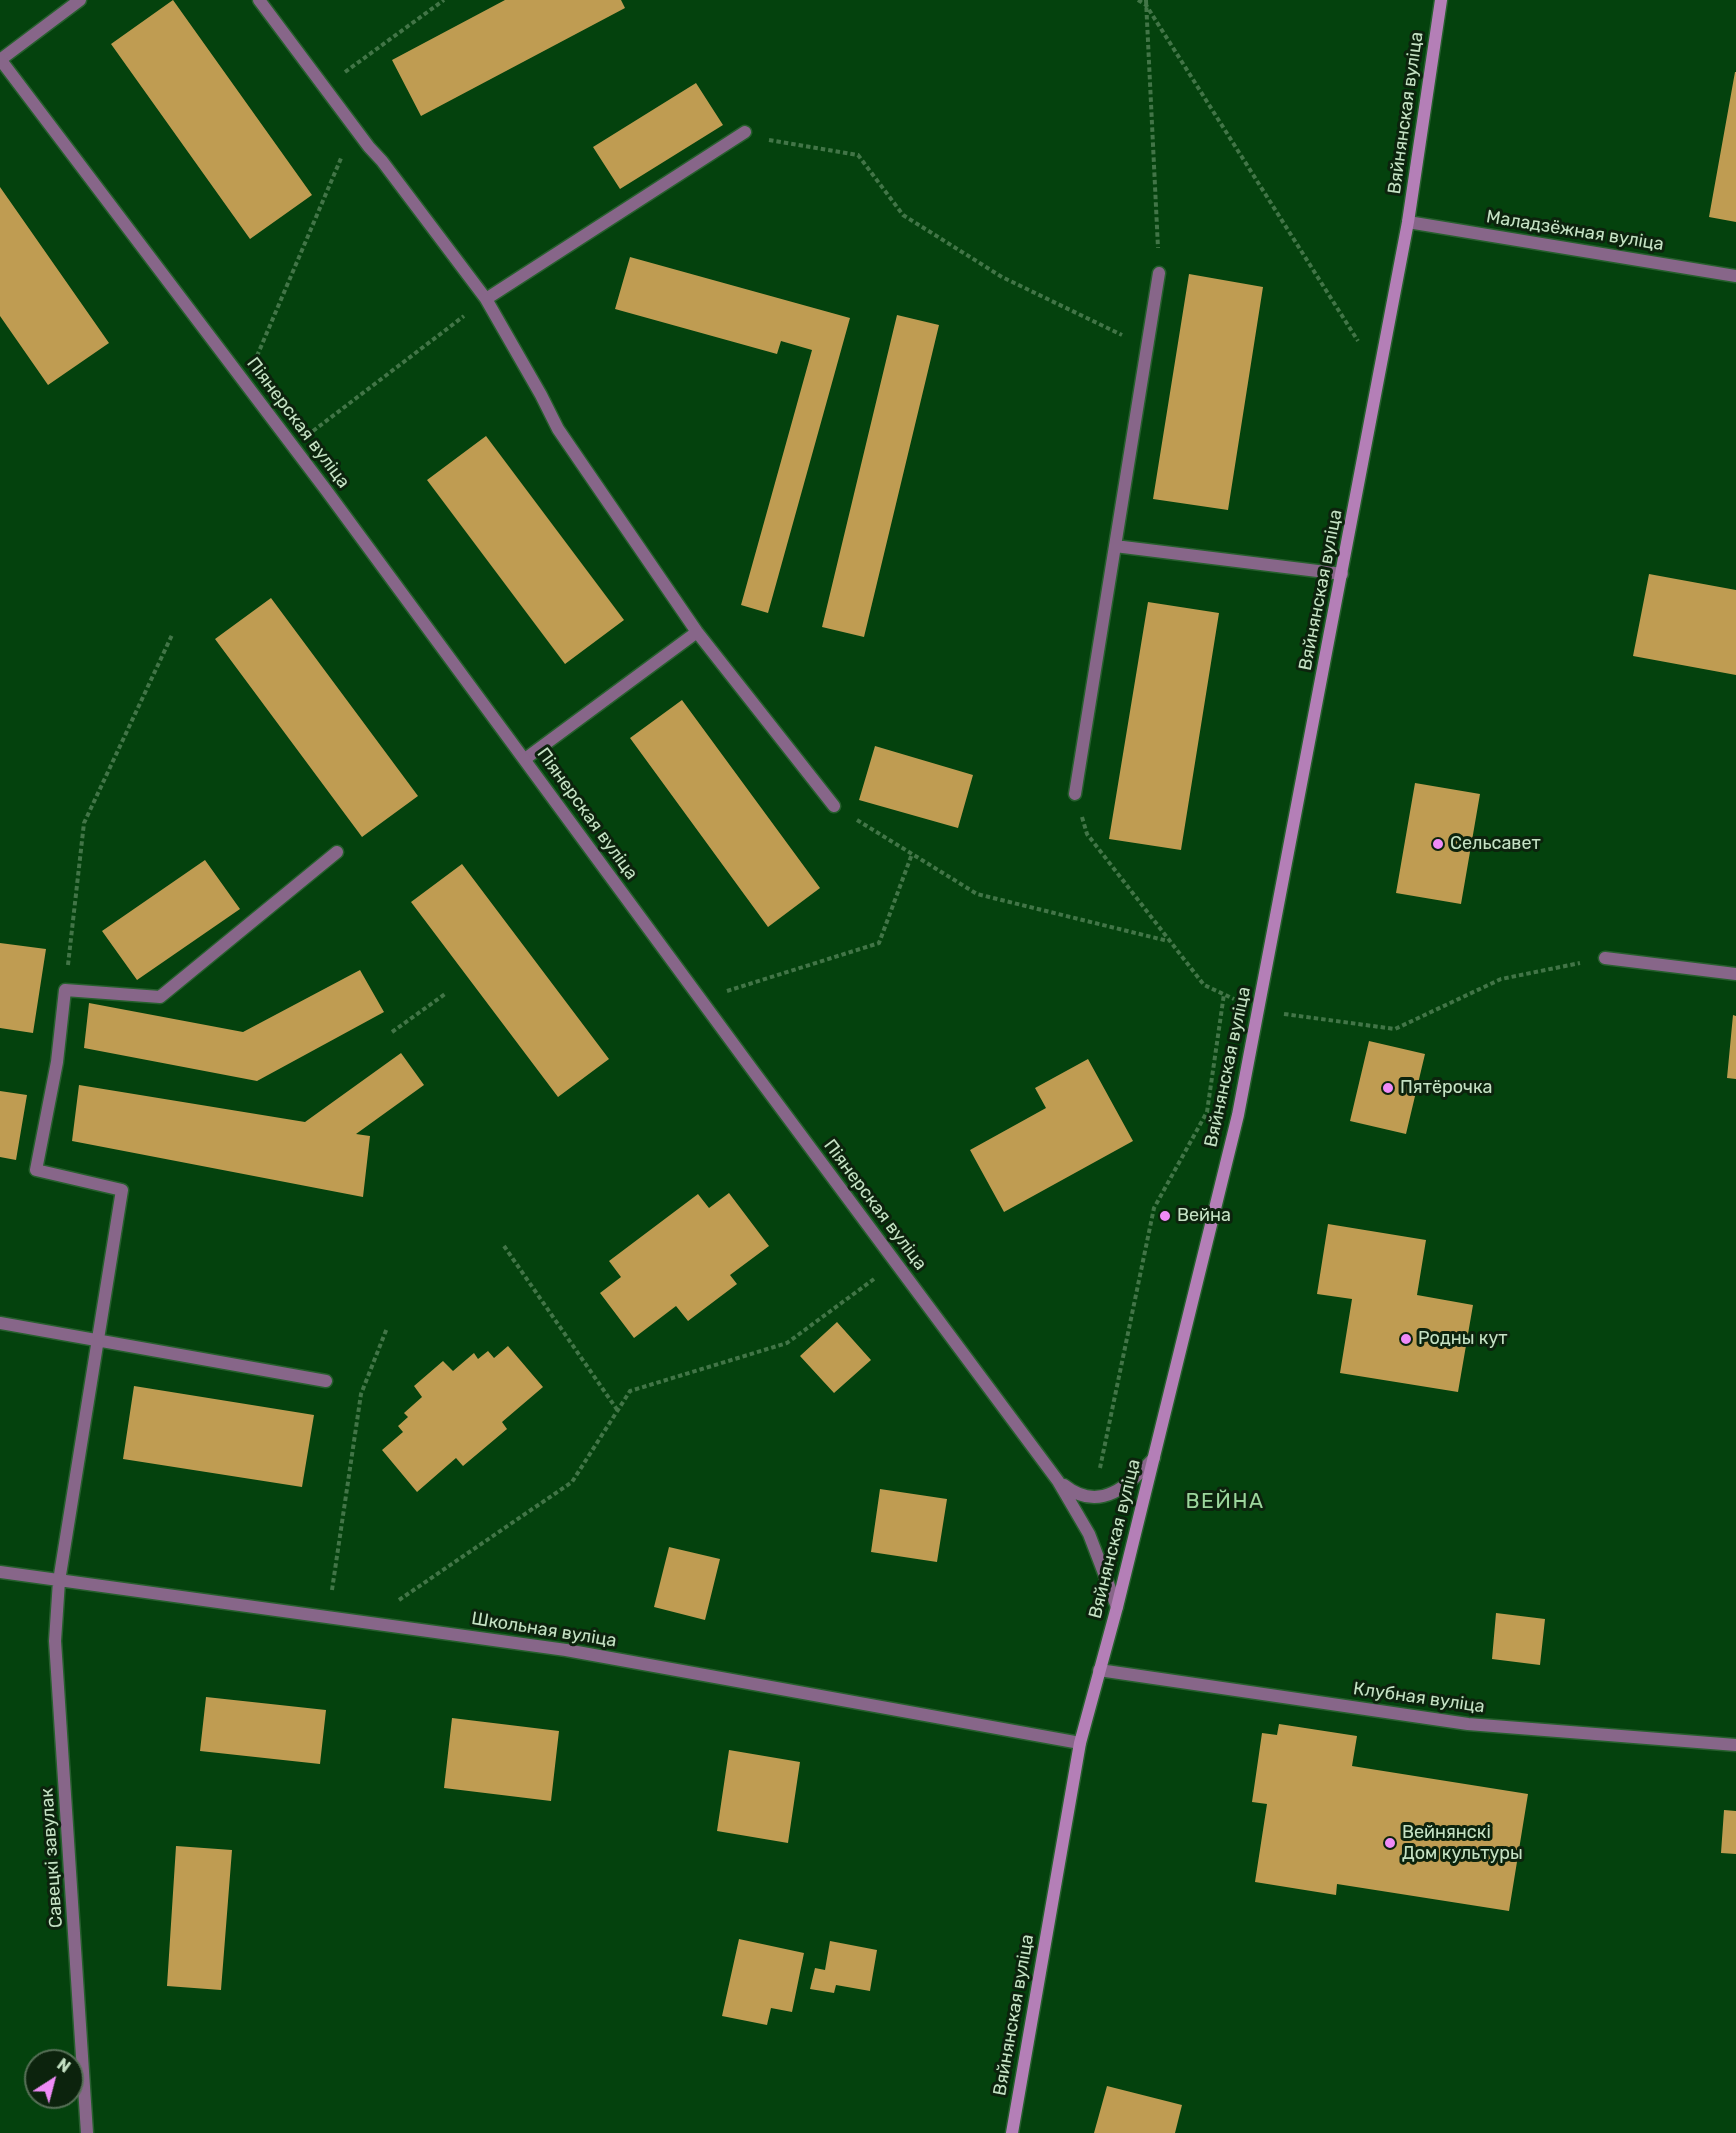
<!DOCTYPE html>
<meta charset="utf-8">
<style>
body{margin:0}
#map{position:relative;width:1736px;height:2133px;overflow:hidden;background:#04420d;font-family:Rubik,sans-serif}
canvas{display:block}
.north{position:absolute;left:24px;top:2049px;width:60px;height:60px;box-sizing:border-box;background:#0c230d;border:2px solid #566f56;border-radius:50%;rotate:36deg;font-size:16px;font-weight:700;line-height:24px;text-align:center;color:#c5e2c4}
.north::after{content:'';display:block;margin:auto;width:21px;height:27px;background:#ef8bf7;clip-path:polygon(50% 0,100% 100%,50% 72%,0 100%)}
</style>
<div id="map">
<canvas width="1736" height="2133"></canvas>
<div class="north">N</div>
</div>
<script>
const ctx = document.querySelector('canvas').getContext('2d');
ctx.lineJoin = 'round';
function fillPath(path, color) {
  ctx.fillStyle = color;
  ctx.fill(path, 'evenodd');
}
function stroke(path, color, width, dash) {
  ctx.strokeStyle = color;
  ctx.lineWidth = width;
  ctx.lineCap = dash ? 'butt' : 'round';
  ctx.setLineDash(dash || []);
  ctx.stroke(path);
}
function drawText(font, color, halo, rows, align = 'center') {
  ctx.font = font + ' Rubik,sans-serif';
  ctx.lineWidth = 6;
  ctx.setLineDash([]);
  ctx.textBaseline = 'middle';
  ctx.strokeStyle = halo;
  ctx.fillStyle = color;
  for (const [text, x, y, turn = 0] of rows) {
    ctx.save();
    ctx.translate(x, y);
    ctx.rotate((+turn || 0) * Math.PI / 180);
    ctx.textAlign = isNaN(turn) ? turn : align;
    if (halo) ctx.strokeText(text, 0, 0);
    ctx.fillText(text, 0, 0);
    ctx.restore();
  }
}
const building = new Path2D(`
 M173 0 312 195 250 239 111 44Z
 M505 0H621L625 8 421 116 392 60Z
 M1735 72H1736V222L1709 217Z
 M696 83 723 125 620 189 593 147Z
 M0 187 109 343 48 385 0 316Z
 M630 257 850 318 768 613 741 605 812 350 781 341 777 354 615 309Z
 M1189 274 1263 287 1228 510 1153 499Z
 M897 315 939 325 864 637 822 627Z
 M486 436 624 620 565 664 427 480Z
 M1649 574 1736 590V675L1633 656Z
 M271 598 418 796 362 837 215 639Z
 M1148 602 1219 613 1181 850 1109 839Z
 M682 700 820 888 768 927 630 738Z
 M875 746 973 775 958 828 859 800Z
 M1415 783 1480 794 1461 904 1396 893Z
 M205 860 240 909 137 980 102 931Z
 M462 864 609 1059 558 1097 411 902Z
 M0 943 46 949 33 1033 0 1028Z
 M360 970 384 1012 257 1081 84 1048 89 1003 243 1032Z
 M1733 1015 1736 1016V1079L1727 1078Z
 M1369 1041 1425 1054 1406 1134 1350 1121Z
 M401 1053 424 1085 356 1134 370 1136 363 1197 72 1141 79 1085 305 1122Z
 M1088 1059 1133 1141 1004 1212 970 1150 1046 1108 1035 1088Z
 M0 1091 27 1095 16 1160 0 1157Z
 M729 1193 769 1246 730 1275 737 1284 688 1321 676 1306 634 1338 600 1293 621 1277 609 1261 698 1194 709 1208Z
 M1328 1224 1426 1240 1417 1295 1473 1305 1458 1392 1340 1373 1352 1299 1317 1294Z
 M837 1322 871 1360 834 1393 800 1356Z
 M508 1346 543 1387 502 1422 507 1429 463 1466 456 1458 417 1492 382 1450 403 1432 398 1426 408 1417 404 1413 422 1397 414 1386 443 1361 453 1371 474 1353 478 1359 488 1351 494 1358Z
 M134 1386 314 1415 302 1487 123 1459Z
 M880 1489 947 1499 937 1562 871 1552Z
 M669 1547 720 1559 705 1620 654 1607Z
 M1496 1613 1545 1619 1540 1665 1492 1659Z
 M206 1697 326 1710 320 1764 200 1751Z
 M452 1718 559 1731 551 1801 444 1788Z
 M1279 1724 1357 1736 1352 1766 1528 1794 1509 1911 1337 1884 1336 1895 1255 1882 1267 1804 1252 1802 1262 1733 1277 1735Z
 M729 1750 800 1762 788 1843 717 1831Z
 M1724 1810 1736 1811V1854L1721 1853Z
 M176 1846 232 1850 221 1990 167 1986Z
 M739 1939 804 1953 792 2012 771 2008 767 2025 722 2016Z
 M830 1941 877 1950 870 1991 836 1985 834 1993 810 1989 815 1968 825 1970Z
 M1107 2086 1182 2105 1175 2133H1094Z`);
const path = new Path2D(`
 M1138 0 1146 5 1358 341
 M1146 0 1158 248
 M345 72 444 0
 M769 140 858 155 903 215 1002 277 1122 335
 M257 356 342 156
 M313 431 464 316
 M1082 817 1087 834 1204 985 1234 999
 M857 820 977 894 1168 941
 M68 965 84 823 172 635
 M727 991 879 943 912 854
 M1284 1014 1395 1029 1501 979 1580 963
 M392 1032 445 994
 M504 1246 618 1411
 M1100 1468 1154 1208 1207 1112 1224 994
 M332 1590 361 1394 387 1328
 M399 1600 572 1482 630 1391 787 1343 874 1279`);
const lane = new Path2D(`
 M259 0 369 147 382 161 486 299 541 395 558 429 697 632 834 806
 M0 60 80 0
 M486 299 745 132
 M1115 546 1342 574
 M525 759 697 632
 M1075 794 1159 273
 M0 1323 326 1381
 M59 1581 122 1190 36 1170 57 1062 65 990 160 997 337 852`);
const street = new Path2D(`
 M0 59 326 490 754 1072 1058 1481 1089 1534 1117 1607
 M1408 222 1736 276
 M1605 958 1736 974
 M1064 1485C1100 1514 1129 1485 1154 1458
 M0 1572 566 1650 1080 1743
 M59 1581 55 1641 87 2133
 M1099 1670 1468 1724 1736 1745`);
const secondary = new Path2D(`
 M1012 2133 1080 1743 1117 1607 1238 1115 1408 222 1441 0`);
const markers = [
 [1438,844,6,"#ef8bf7"],
 [1388,1088,6,"#ef8bf7"],
 [1165,1216,6,"#ef8bf7"],
 [1406,1339,6,"#ef8bf7"],
 [1390,1843,6,"#ef8bf7"]
];
const streetNames = [
 ["Вяйнянская вуліца",1406,113,-82],
 ["Маладзёжная вуліца",1575,231,9],
 ["Піянерская вуліца",298,423,53],
 ["Вяйнянская вуліца",1321,590,-79],
 ["Піянерская вуліца",587,814,54],
 ["Вяйнянская вуліца",1228,1067,-78],
 ["Піянерская вуліца",875,1205,53],
 ["Вяйнянская вуліца",1115,1539,-76],
 ["Школьная вуліца",544,1630,9],
 ["Клубная вуліца",1419,1698,8],
 ["Савецкі завулак",52,1858,-94],
 ["Вяйнянская вуліца",1014,2015,-80]
];
const poiNames = [
 ["Сельсавет",1450,844],
 ["Пятёрочка",1400,1088],
 ["Вейна",1177,1216],
 ["Родны кут",1418,1339],
 ["Вейнянскі",1402,1833],
 ["Дом культуры",1402,1854]
];
const quarterNames = [
 ["ВЕЙНА",1225,1502]
];
fillPath(building, '#bf9c52');
stroke(lane, '#275f2e', 15);
stroke(street, '#275f2e', 15);
stroke(secondary, '#275f2e', 15);
stroke(path, '#427547', 4, [4.5, 3]);
stroke(lane, '#876689', 12);
stroke(street, '#876689', 12);
stroke(secondary, '#b47fb7', 12);
for (const [x, y, r, color] of markers) {
  const dot = new Path2D();
  dot.arc(x, y, r, 0, 2 * Math.PI);
  ctx.fillStyle = color;
  ctx.fill(dot);
  stroke(dot, '#0c230d', 2);
}
drawText('18px', '#c5e2c4', '#0c230d', streetNames);
drawText('18px', '#c5e2c4', '#0c230d', poiNames, 'left');
ctx.letterSpacing = '1.5px';
drawText('21px', '#9cd79c', '#0c230d', quarterNames);
ctx.letterSpacing = '0px';
</script>
